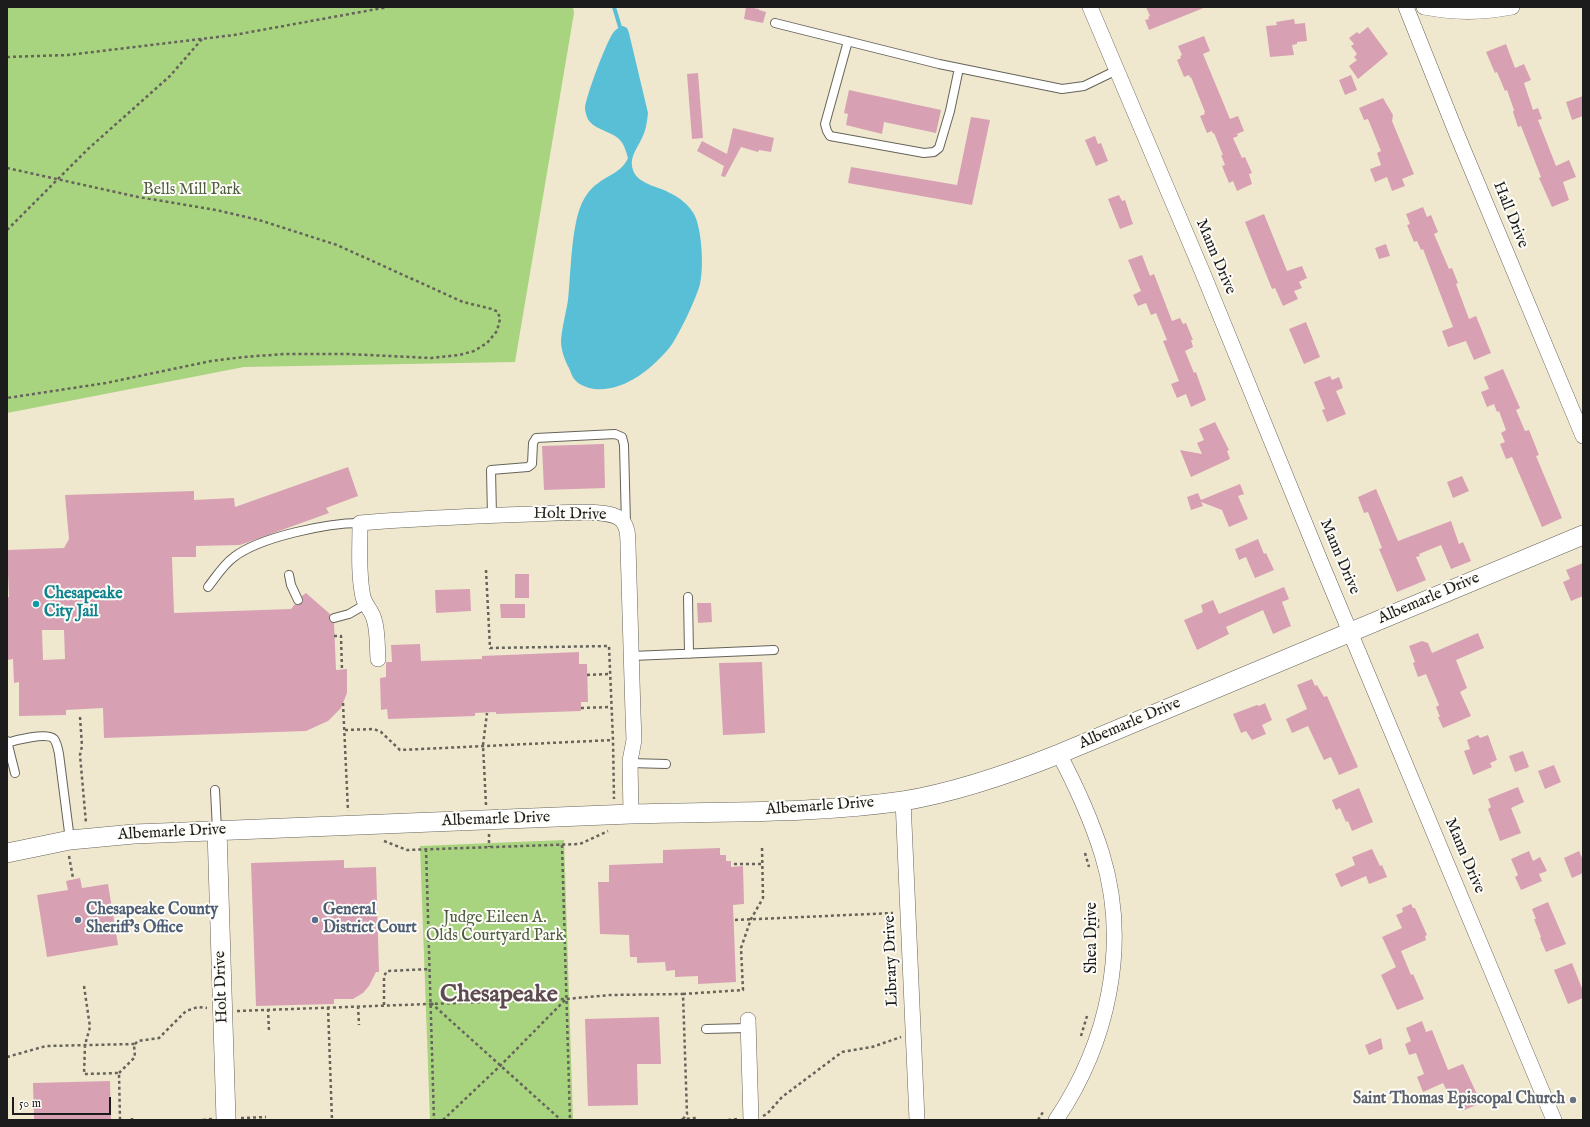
<!DOCTYPE html>
<html>
<head>
<meta charset="utf-8">
<style>
	body { margin:0 }
	#map { position:relative; width:1590px; height:1127px; overflow:hidden; background:#f0e8ce; font-family:"IM FELL English",serif }
	canvas { display:block }
	.frame { position:absolute; inset:0; border:8px solid #1c1c1c; pointer-events:none }
	.scale { position:absolute; left:12px; top:1097px; width:99px; height:18px; box-sizing:border-box; border:2px solid #1c1c1c; border-top:0; padding-left:5px; font-size:12px; line-height:14px; white-space:nowrap; color:#1c1c1c; -webkit-text-stroke:3px #fdfcf7; paint-order:stroke }
</style>
</head>
<body>
<div id="map">
<canvas width="1590" height="1127"></canvas>
<div class="frame"></div>
<div class="scale">50 m</div>
</div>
<script>
const g = document.querySelector('canvas').getContext('2d');
g.lineJoin = 'round';
function paint(path, color) {
  g.fillStyle = color;
  g.fill(path, 'evenodd');
}
function strokePath(path, color, width, dash) {
  g.strokeStyle = color;
  g.lineWidth = width;
  g.lineCap = dash ? 'butt' : 'round';
  g.setLineDash(dash || []);
  g.stroke(path);
}
function write(font, color, halo, rows, align = 'center') {
  g.font = font + ' "IM FELL English",serif';
  g.lineWidth = 4;
  g.setLineDash([]);
  g.textBaseline = 'middle';
  g.strokeStyle = halo;
  g.fillStyle = color;
  for (const [text, x, y, turn = 0] of rows) {
    g.save();
    g.translate(x, y);
    g.rotate((+turn || 0) * Math.PI / 180);
    g.textAlign = isNaN(turn) ? turn : align;
    if (halo) g.strokeText(text, 0, 0);
    g.fillText(text, 0, 0);
    g.restore();
  }
}
paint(new Path2D(`
	M7,7H573L574,13L515,362L244,367L7,413Z
	M564,840L573,1120H430L420,846Z`), '#a8d37f');
paint(new Path2D(`
	M623,26L627,28L629,33L648,113C647,122 646,130 642,138C637,149 629,157 633,170C637,184 660,187 670,193C679,197 689,205 694,214C702,229 704,267 700,284C697,297 678,337 670,347C652,369 624,392 594,389C588,388 579,385 575,380C572,377 571,372 569,368C565,361 561,350 561,341C562,327 566,313 568,300C571,273 571,221 584,199C587,194 592,187 597,184C608,175 622,172 628,158C626,151 624,144 619,139C611,131 591,129 587,117C586,114 585,111 585,108C586,96 606,43 613,33C615,30 619,27 623,26Z`), '#58bfd6');
strokePath(new Path2D(`
	M614,7L620,27`), '#58bfd6', 4);
paint(new Path2D(`
	M746,7L759,9V10L766,12L763,23L744,19Z
	M1146,7H1206L1149,30L1145,20L1149,19L1148,17L1150,16Z
	M1294,19L1295,24L1305,23L1307,41L1297,42V44L1292,45L1294,55L1270,57L1266,26L1277,25L1276,22Z
	M1368,27L1388,54L1358,79L1349,66L1357,60L1354,57L1357,54L1351,46L1354,44L1349,38L1357,32L1359,34Z
	M1204,36L1210,51L1203,54L1220,95L1230,119L1238,116L1244,131L1237,134L1238,136L1233,138L1242,158L1245,157L1252,173L1249,174L1252,184L1237,191L1233,181L1229,183L1222,166L1225,165L1221,155H1223L1214,133L1213,134L1212,131L1207,133L1200,116L1205,114L1204,112H1205L1191,77L1190,78L1189,75L1184,77L1177,60L1181,58L1180,56L1182,55L1178,46Z
	M1506,44L1515,68L1524,64L1531,80L1524,83L1533,110L1538,108L1542,119L1538,120L1556,166L1569,160L1576,177L1563,182L1569,200L1552,207L1539,178L1541,177L1521,126L1518,127L1513,112L1514,110L1507,90L1505,91L1497,72L1495,73L1486,52Z
	M698,73L703,138L692,139L687,74Z
	M1351,75L1357,90L1345,95L1339,80Z
	M849,90L941,110L936,133L884,122L882,134L846,125L848,114L844,113Z
	M1583,96V116L1572,120L1566,102Z
	M1383,98L1393,115L1392,121L1414,174L1402,179L1405,186L1392,191L1387,177L1375,182L1370,169L1381,165L1377,153L1381,151L1368,119L1364,120L1359,108Z
	M971,117L990,120L972,205L848,183L851,167L957,185Z
	M733,128L774,138L771,152L759,150L758,152L741,147L725,177L721,176L724,166L697,151L702,141L727,154Z
	M1095,136L1098,144L1101,143L1108,161L1096,166L1085,140Z
	M1119,195L1122,201L1125,200L1133,224L1120,229L1108,199Z
	M1423,207L1427,217L1431,215L1438,232L1434,234L1449,269L1452,268L1458,283L1456,284L1469,319L1476,316L1491,353L1474,360L1466,341L1448,347L1442,331L1453,327L1423,249L1421,250L1417,241L1414,242L1407,225L1410,224L1406,214Z
	M1264,214L1287,271L1302,266L1307,278L1299,282L1302,288L1294,291L1298,299L1283,306L1275,288L1272,289L1245,222Z
	M1386,244L1390,256L1379,259L1375,248Z
	M1142,255L1150,276L1154,274L1172,321L1180,318L1183,324L1186,323L1193,340H1191L1193,347L1185,351L1194,373L1196,372L1206,400L1191,407L1186,394L1177,398L1171,384L1179,381L1163,341L1167,340L1156,313L1151,315L1146,303L1138,306L1133,295L1141,291L1128,260Z
	M1306,322L1320,357L1304,364L1289,329Z
	M1503,369L1520,408L1516,410L1525,431L1529,430L1539,455L1536,456L1562,518L1542,527L1512,457L1506,459L1500,444L1505,442L1501,433L1506,430L1499,411L1497,412L1494,404L1487,407L1481,392L1489,389L1484,377Z
	M1330,376L1332,380L1339,377L1343,388L1336,391L1346,414L1327,422L1322,410L1325,409L1314,382Z
	M1215,422L1229,450L1227,451L1230,459L1191,477L1180,450L1202,454L1197,443L1204,440L1199,429Z
	M604,444L605,488L544,490L542,446Z
	M348,467L358,496L326,508L329,513L240,545L196,546V557H172L174,613L291,609L295,604L298,605L302,603L303,600L302,596L306,593L330,614L329,620L334,623L336,670L347,669V693L341,708L328,721L306,731L104,738L103,708L66,710V715L19,716V682L14,683L13,659L7,660V597H9L7,550L64,548L69,539L65,495L194,491V500L234,498L235,507ZM42,630H64L65,659L43,660Z
	M1462,476L1469,491L1453,498L1447,482Z
	M1240,484L1244,494L1238,496L1248,519L1229,527L1222,510L1201,502L1203,506L1191,510L1187,497L1198,493L1201,500Z
	M1376,489L1398,541L1451,521L1459,544L1463,542L1471,561L1451,569L1441,545L1419,554L1420,556L1416,557L1426,580L1397,592L1379,549L1382,548L1368,512L1364,513L1358,497Z
	M1258,539L1264,554L1266,553L1274,570L1255,578L1246,557L1239,560L1235,549Z
	M1583,563V596L1571,601L1563,582L1570,579L1566,570Z
	M515,574H529V598H515Z
	M1284,587L1289,599L1282,602L1291,626L1273,634L1263,610L1226,627L1229,634L1197,650L1184,620L1203,612L1201,605L1213,600L1219,614Z
	M470,589L471,611L436,613L435,590Z
	M697,603H711L712,622L698,623Z
	M500,604H525V618H501Z
	M1478,633L1484,648L1456,660L1467,688L1460,692L1471,716L1443,728L1438,717H1440L1436,707L1439,705L1426,674L1418,677L1414,666L1413,663L1415,662L1409,646L1422,641L1428,643L1432,653Z
	M420,644L421,661L482,659V656L579,652V664H587L588,702H581V711L496,714V712L475,713V716L388,719L387,709L381,710L380,678L386,677V662H392L391,645Z
	M762,662L765,733L723,735L719,663Z
	M1312,679L1315,686L1317,685L1324,697L1327,696L1358,767L1339,775L1331,757L1324,760L1308,726L1292,733L1286,719L1307,709L1297,685Z
	M1265,703L1272,720L1262,725L1266,734L1252,740L1246,731L1241,733L1233,714L1257,705L1259,706Z
	M1478,735L1480,738L1488,735L1497,760L1490,763L1492,767L1473,775L1464,751L1470,749L1467,740Z
	M1523,751L1529,767L1515,772L1509,756Z
	M1554,765L1561,782L1545,789L1538,771Z
	M1518,787L1524,802L1511,808L1521,833L1500,841L1488,809L1491,807L1488,799Z
	M1359,788L1373,822L1352,831L1348,821L1346,822L1340,808L1336,810L1332,800Z
	M720,848V855H726V861H731V867L743,866L744,904L733,905L736,982L698,984V976L675,977V970L666,971L665,962L637,963V957H630L629,935L600,934L598,882H609V865L663,863V850Z
	M1372,849L1380,866L1382,865L1387,877L1369,884L1366,876L1341,887L1335,874L1355,865L1352,857Z
	M1529,851L1533,861L1540,857L1547,871L1539,874L1542,881L1521,890L1515,877L1518,875L1511,859Z
	M1579,851L1583,860V873L1572,878L1564,858Z
	M344,860V868L376,867L379,972H376L369,986L363,993L353,999H334V1004L256,1006L251,863Z
	M80,878L82,888L108,884L118,945L47,957L37,895L68,890L66,881Z
	M1548,902L1566,944L1546,952L1540,938L1541,937L1534,919H1536L1532,909Z
	M1411,904L1413,908H1415L1427,935L1425,936L1426,940L1401,951L1411,975L1413,974L1424,999L1397,1010L1381,975L1396,967L1382,937L1402,928L1396,915L1403,912L1402,908Z
	M1572,963L1583,991V998L1568,1004L1554,970Z
	M659,1017L661,1064H637L638,1105L588,1106L585,1019Z
	M1422,1021L1426,1032L1432,1030L1448,1070L1463,1064L1481,1103L1462,1111L1456,1097L1451,1099L1443,1083L1423,1092L1417,1077L1424,1074L1416,1053L1409,1055L1405,1044L1411,1041L1406,1028Z
	M1381,1038L1383,1049L1369,1055L1365,1045Z
	M110,1081L111,1120H34L33,1083Z`), '#d7a1b3');
const service = new Path2D(`
	M775,23L939,64L1062,89L1084,86L1117,70
	M848,41L825,124L827,131L830,136L924,153L934,152L939,148L950,111L959,68
	M492,516L491,470L528,467L532,464L533,443L536,438L615,434L622,437L624,445L626,524
	M289,575L291,585L298,600
	M208,587C216,577 223,565 234,557C260,537 327,523 360,523
	M688,597L689,654
	M334,618L349,614L366,604
	M632,656L774,650
	M7,741L15,773
	M7,743C16,740 47,732 54,739C57,743 58,749 59,754L70,840
	M630,763L666,764
	M215,790L217,830
	M706,1029L748,1028`);
const minor = new Path2D(`
	M1090,7L1202,271L1322,565L1554,1120
	M1406,7L1458,137L1583,436
	M1424,7C1457,13 1479,13 1512,7
	M378,659C377,646 378,631 374,619C372,611 365,605 363,597C358,573 360,547 360,523C417,518 474,516 531,514C551,514 604,508 619,518C628,524 628,536 628,546L633,714L634,740L630,761L631,814
	M903,800L917,1120
	M748,1020L751,1120
	M1056,1120C1108,1043 1130,945 1102,854C1091,819 1076,786 1059,754`);
const tertiary = new Path2D(`
	M217,830L226,1120
	M7,853L70,840L134,834C300,828 466,820 631,814C722,811 813,814 903,801C957,792 1009,774 1059,754L1583,535`);
strokePath(service, '#66635a', 10);
strokePath(minor, '#66635a', 16);
strokePath(tertiary, '#66635a', 20);
strokePath(new Path2D(`
	M7,57L68,55L234,35L388,7
	M7,168L138,197L216,210L259,220L337,245L463,302L492,309L498,312L500,319L497,331L487,343L474,351L459,355L431,358L347,354H284L244,357L211,361L106,383L7,398
	M7,230L88,149L170,76L202,39
	M486,570L490,648L609,646L613,740L614,799
	M334,636H341L342,670
	M587,675L610,674
	M343,703L348,811
	M581,708L611,707
	M80,717L82,746L80,755L86,823
	M345,730L374,729L381,732L400,750L613,740
	M486,805L483,745L487,713
	M489,834V847
	M384,841L407,850L580,844L608,831
	M562,845L570,1120
	M426,849L434,1120
	M1085,853L1089,867
	M69,856L73,878
	M734,864H762
	M1098,919V930
	M735,920L893,913
	M84,986L90,1027L85,1045L84,1074L119,1073L120,1120
	M683,994L743,990L741,948L751,919L763,898L762,847
	M431,1003L561,1120
	M384,1005V976L387,971L430,969
	M358,1006L359,1025
	M328,1007L332,1120
	M268,1009L269,1031
	M237,1011L566,999L610,995L683,994L687,1114L683,1119
	M1081,1036L1087,1016
	M7,1057L46,1046L135,1044
	M119,1073L135,1057L134,1045L138,1041L159,1038L186,1011L198,1007L207,1008
	M763,1116L767,1114L782,1097L842,1052L872,1047L901,1037
	M132,1118V1120
	M241,1118L266,1117
	M203,1120L212,1119
	M443,1120L500,1066L566,999
	M681,1120L683,1119L697,1118V1120
	M728,1120L738,1119
	M1038,1120L1043,1112`), '#66635a', 2.5, [3, 3]);
strokePath(service, '#fff', 8);
strokePath(minor, '#fff', 15);
strokePath(tertiary, '#fff', 19);
for (const [x, y, r, color] of [
	[36,604,4,"#0f9aa8"],
	[78,920,4,"#5c6f8a"],
	[315,920,4,"#5c6f8a"],
	[1573,1100,4,"#6b7280"]
]) {
  const dot = new Path2D();
  dot.arc(x, y, r, 0, 2 * Math.PI);
  g.fillStyle = color;
  g.fill(dot);
  strokePath(dot, '#fdfcf7', 1.5);
}
write('16px', '#4d5c3f', '#fdfcf7', [
	["Bells Mill Park",192,191],
	["Judge Eileen A.",495,919],
	["Olds Courtyard Park",495,937]
]);
write('16px', '#1c1c1c', '#fdfcf7', [
	["Hall Drive",1510,215,68],
	["Mann Drive",1215,257,67],
	["Holt Drive",570,515,1],
	["Mann Drive",1339,557,67],
	["Albemarle Drive",1429,599,-23],
	["Albemarle Drive",1130,724,-23],
	["Albemarle Drive",820,807,-4],
	["Albemarle Drive",496,820,-2],
	["Albemarle Drive",172,833,-3],
	["Mann Drive",1464,856,67],
	["Shea Drive",1093,938,-90],
	["Library Drive",892,961,-92],
	["Holt Drive",222,987,-92]
]);
write('bold 16px', '#0d838f', '#fdfcf7', [
	["Chesapeake",44,595],
	["City Jail",44,613]
], 'left');
write('bold 16px', '#4e5e75', '#fdfcf7', [
	["Chesapeake County",86,911],
	["Sheriff's Office",86,929],
	["General",323,911],
	["District Court",323,929]
], 'left');
write('bold 16px', '#5b616d', '#fdfcf7', [
	["Saint Thomas Episcopal Church",1565,1100]
], 'right');
write('bold 24px', '#5d4b51', '#fdfcf7', [
	["Chesapeake",499,996]
]);
</script>
</body>
</html>
